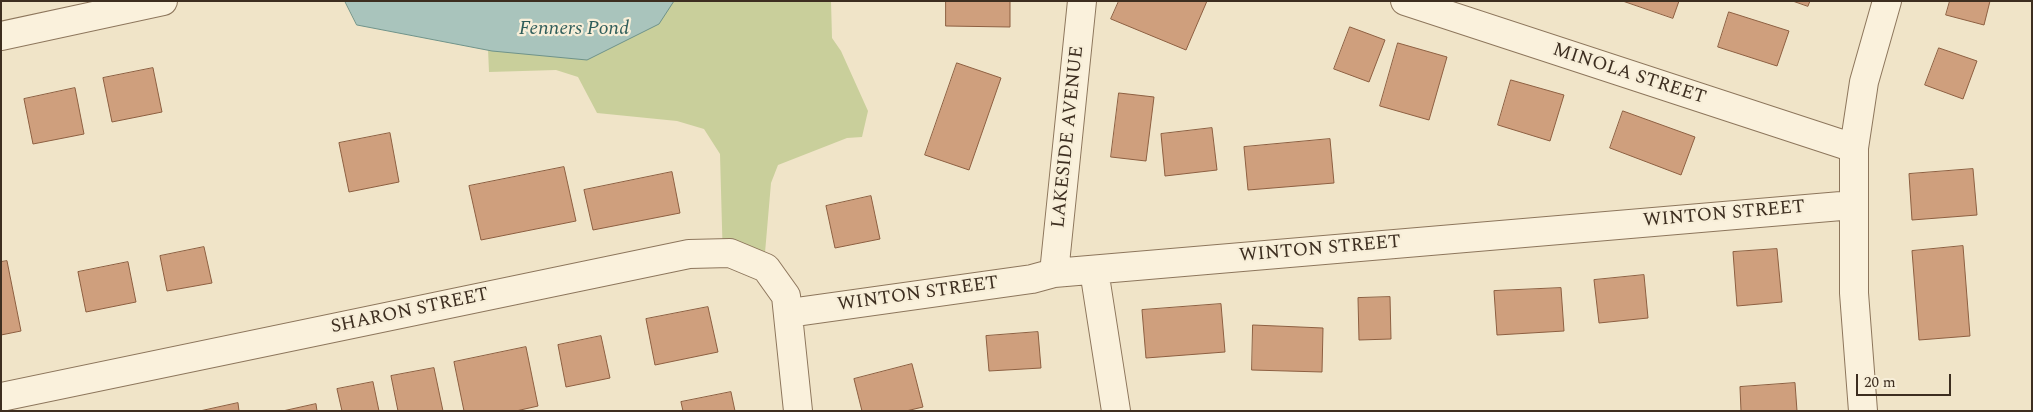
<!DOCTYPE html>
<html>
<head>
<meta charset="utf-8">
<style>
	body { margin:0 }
	#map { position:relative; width:2033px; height:412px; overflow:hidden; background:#f0e4c8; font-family:Spectral,serif }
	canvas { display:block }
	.frame { position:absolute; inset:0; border:2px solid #3d2e20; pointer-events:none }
	.scale { position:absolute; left:1856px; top:374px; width:95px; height:22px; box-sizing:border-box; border:2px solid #3d2e20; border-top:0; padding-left:6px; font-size:15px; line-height:18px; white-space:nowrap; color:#3d2e20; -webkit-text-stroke:4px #f7eed8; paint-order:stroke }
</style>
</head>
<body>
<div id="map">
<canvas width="2033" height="412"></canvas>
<div class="frame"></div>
<div class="scale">20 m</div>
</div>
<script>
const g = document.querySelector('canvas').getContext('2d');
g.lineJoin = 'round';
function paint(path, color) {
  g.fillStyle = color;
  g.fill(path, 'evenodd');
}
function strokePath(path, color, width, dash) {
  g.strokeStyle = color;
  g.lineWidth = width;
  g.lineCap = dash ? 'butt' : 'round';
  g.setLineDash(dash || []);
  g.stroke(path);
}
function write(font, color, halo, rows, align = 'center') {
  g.font = font + ' Spectral,serif';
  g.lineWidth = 4.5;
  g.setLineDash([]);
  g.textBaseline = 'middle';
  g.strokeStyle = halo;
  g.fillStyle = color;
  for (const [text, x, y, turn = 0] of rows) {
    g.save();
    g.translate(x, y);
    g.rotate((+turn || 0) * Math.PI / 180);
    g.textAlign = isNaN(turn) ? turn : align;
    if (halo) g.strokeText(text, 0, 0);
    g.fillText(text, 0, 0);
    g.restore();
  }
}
paint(new Path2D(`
	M658,1H831L832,38L841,51L868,111L862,137L847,138L778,165L771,183L763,276L723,263L720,154L704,129L677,121L597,113L578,77L556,70L489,72L488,49Z`), '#c9cf9b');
const water = new Path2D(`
	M345,1H674L659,24L587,60L492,51L357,25Z`);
paint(water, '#a9c4bc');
strokePath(water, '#6f938a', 1);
const building = new Path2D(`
	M946,1H1010V27L946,26Z
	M1119,1H1207L1186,50L1111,19Z
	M1623,1H1679L1673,18Z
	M1793,1H1810L1808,6Z
	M1950,1H1990L1984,25L1946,15Z
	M1729,12L1789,31L1777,66L1718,47Z
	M1350,27L1385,40L1369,82L1334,69Z
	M1398,43L1447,57L1429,120L1380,106Z
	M1939,48L1977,61L1963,99L1925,85Z
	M957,63L1001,78L969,170L925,155Z
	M153,68L162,112L112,122L103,78Z
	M1511,80L1564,95L1550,141L1498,125Z
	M75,88L84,134L33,144L24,99Z
	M1119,93L1154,97L1146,161L1111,157Z
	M1623,111L1695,137L1681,175L1610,148Z
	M1212,128L1217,170L1165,176L1161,134Z
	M390,133L399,182L349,192L339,143Z
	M1330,139L1334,183L1248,190L1244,147Z
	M564,167L576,221L481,240L469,186Z
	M1973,169L1977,215L1912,220L1909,174Z
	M672,172L680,213L593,230L584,190Z
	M871,196L880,239L835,248L826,206Z
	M1963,246L1970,336L1919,340L1912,251Z
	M204,247L212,283L167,291L160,256Z
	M1777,249L1782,302L1737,306L1733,252Z
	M7,261L21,331L1,335V262Z
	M128,262L136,302L86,312L78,272Z
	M1644,275L1648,318L1599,323L1594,280Z
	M1561,288L1564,331L1497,335L1494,291Z
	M1390,297L1391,339L1359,340L1358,298Z
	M1221,304L1225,352L1146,358L1142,310Z
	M708,307L718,352L655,365L646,319Z
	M1253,325L1323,328L1322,372L1252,370Z
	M1038,332L1041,368L989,371L986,336Z
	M601,336L610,378L566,387L558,345Z
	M526,347L538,406L516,411H464L454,362Z
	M912,364L923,407L906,411H862L854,379Z
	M434,368L443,411H398L391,376Z
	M373,382L379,411H342L337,389Z
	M1795,383L1797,411H1741L1740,387Z
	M731,392L735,411H683L681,402Z
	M238,403L239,411H200Z
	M316,404L317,411H283Z`);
paint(building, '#cf9f7d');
strokePath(building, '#8d5f41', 1);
const minor = new Path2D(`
	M1405,1L1854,148
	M1,36L163,1
	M1094,270L1116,411
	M1054,273L1082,1
	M789,313L1032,279L1054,273L1853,205
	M1,397L689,254L730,253L766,268L786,296L798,411
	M1863,411L1854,293V148L1864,82L1887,1`);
strokePath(minor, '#8d765c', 30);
strokePath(minor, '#faf1dc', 28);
write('19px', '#3d2e20', '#f7eed8', [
	["MINOLA STREET",1629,75,18],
	["LAKESIDE AVENUE",1069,137,-84],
	["WINTON STREET",1724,215,-5],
	["WINTON STREET",1320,250,-5],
	["WINTON STREET",918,295,-8],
	["SHARON STREET",410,312,-12]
]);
write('italic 20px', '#2f5d5a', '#f7eed8', [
	["Fenners Pond",574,30]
]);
</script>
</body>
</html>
